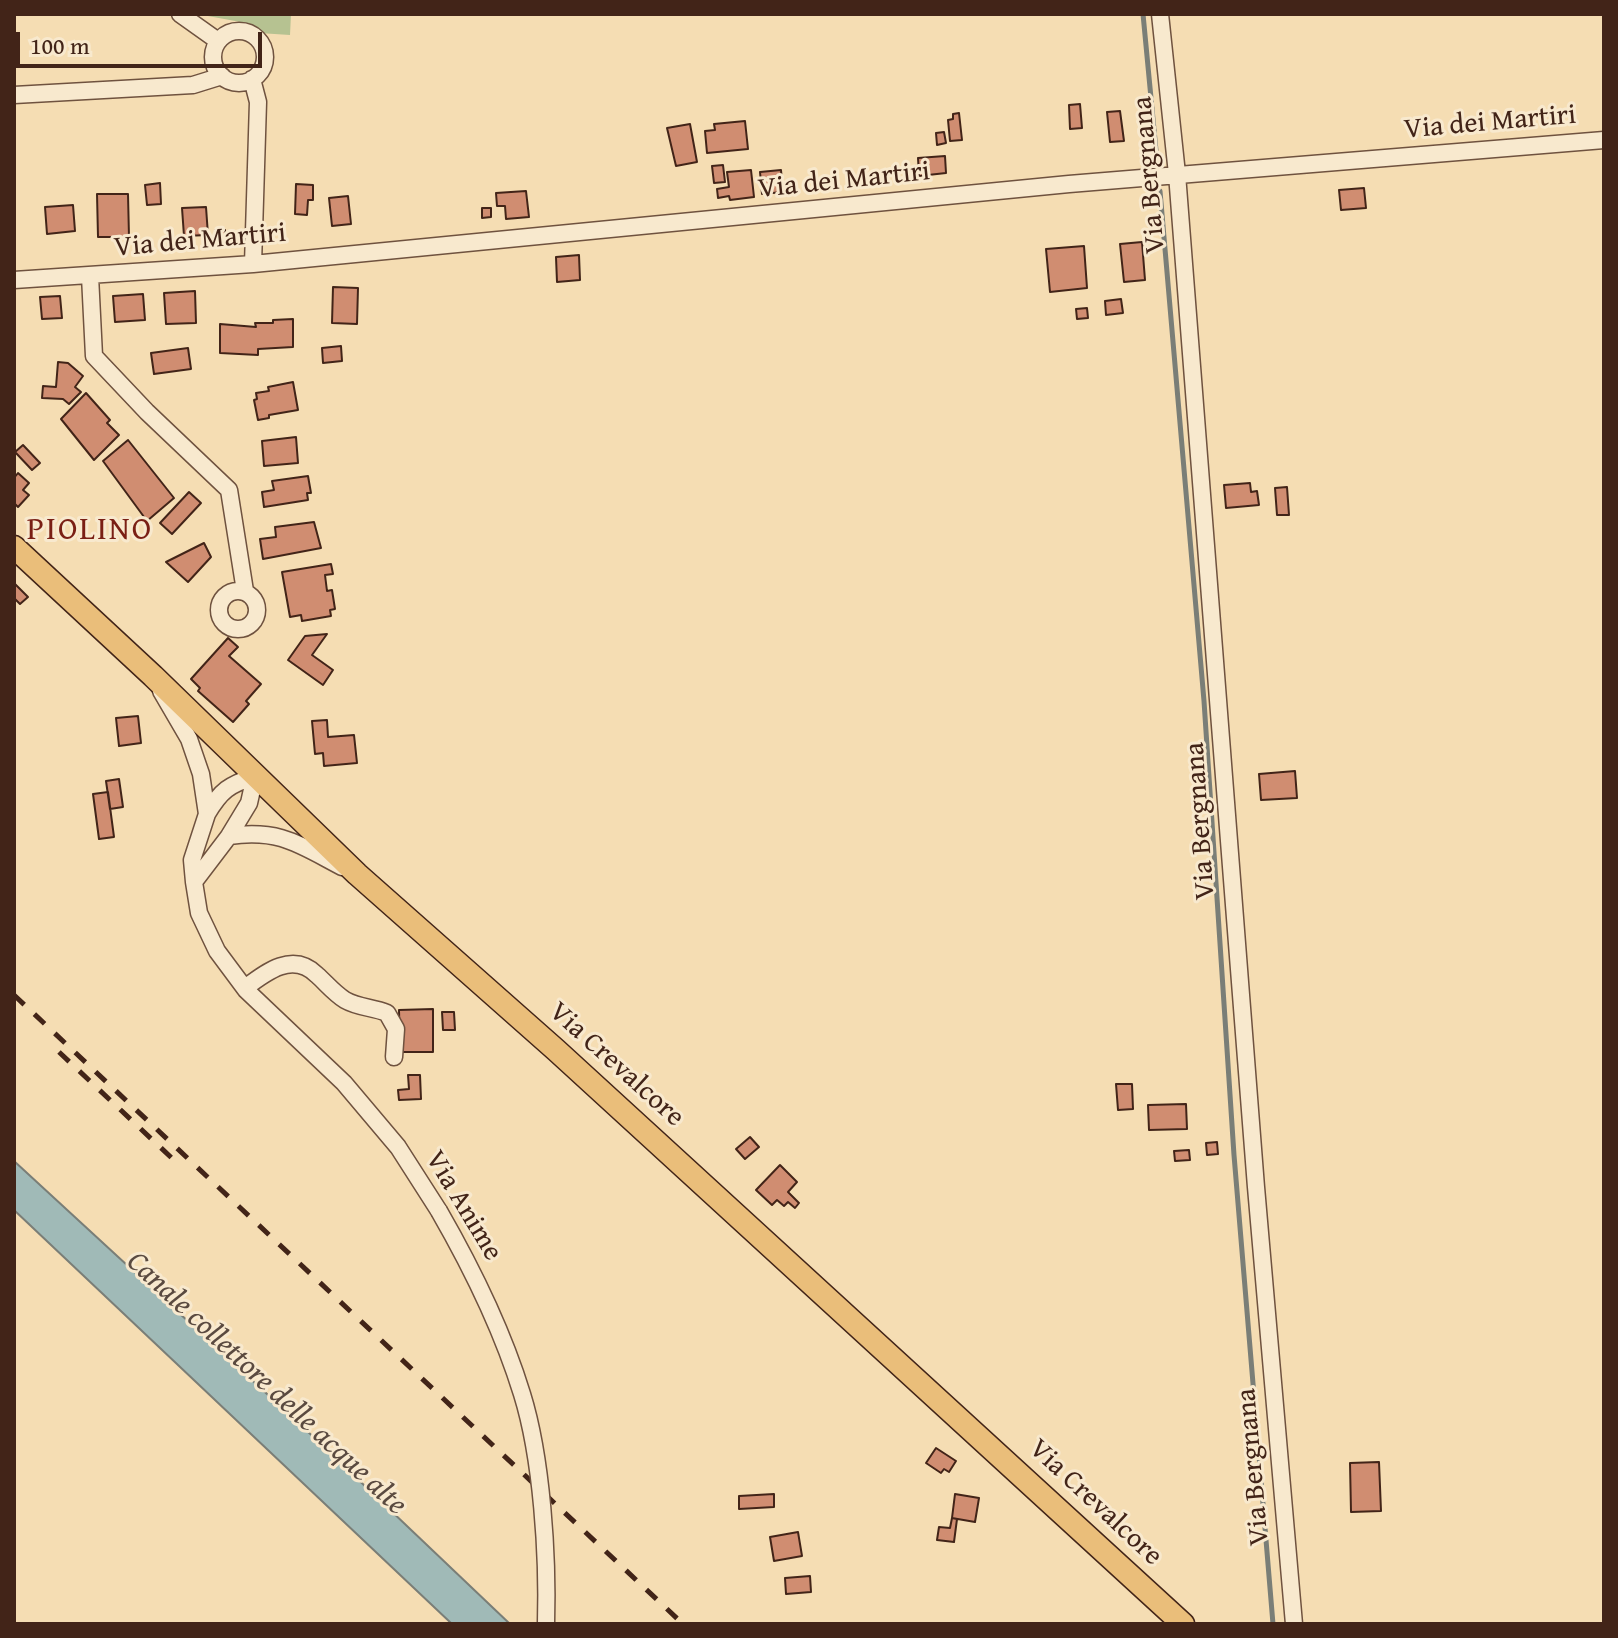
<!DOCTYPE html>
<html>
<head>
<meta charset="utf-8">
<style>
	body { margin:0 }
	#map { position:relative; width:1618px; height:1638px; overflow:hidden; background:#f5ddb3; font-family:"Gentium Book Plus",serif }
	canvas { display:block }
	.frame { position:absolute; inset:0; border:16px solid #422418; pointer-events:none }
	.scale { position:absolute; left:16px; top:32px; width:246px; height:36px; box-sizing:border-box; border:4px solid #422418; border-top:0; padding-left:10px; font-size:24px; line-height:28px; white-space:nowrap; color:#422418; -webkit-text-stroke:6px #f8e9ce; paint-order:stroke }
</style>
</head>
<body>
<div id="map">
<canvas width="1618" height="1638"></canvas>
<div class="frame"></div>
<div class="scale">100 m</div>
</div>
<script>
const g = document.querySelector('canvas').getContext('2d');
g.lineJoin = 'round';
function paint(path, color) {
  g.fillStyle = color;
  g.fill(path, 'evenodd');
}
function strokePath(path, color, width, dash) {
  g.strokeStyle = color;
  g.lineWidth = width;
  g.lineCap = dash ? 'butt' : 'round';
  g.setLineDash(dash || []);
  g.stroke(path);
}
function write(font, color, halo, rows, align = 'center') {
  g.font = font + ' "Gentium Book Plus",serif';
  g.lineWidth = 6;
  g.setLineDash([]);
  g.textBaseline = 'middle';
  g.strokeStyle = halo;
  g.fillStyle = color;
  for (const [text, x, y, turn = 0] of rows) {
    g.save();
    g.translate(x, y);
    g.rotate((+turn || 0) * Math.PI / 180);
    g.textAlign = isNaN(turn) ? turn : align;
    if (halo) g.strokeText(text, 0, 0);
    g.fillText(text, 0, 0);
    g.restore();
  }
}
paint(new Path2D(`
	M197,14H291L290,35L259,33L246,23Z`), '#b6c291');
const water = new Path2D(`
	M14,1161L305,1429L510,1624H452L14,1210Z`);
paint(water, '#a0bab7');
strokePath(water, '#7a7e77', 2);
strokePath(new Path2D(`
	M1143,14L1157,161
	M1160,191L1204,701L1234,1155L1273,1624`), '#7a7e77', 5);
const building = new Path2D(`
	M1080,104L1082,128L1070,129L1069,105Z
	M1120,111L1124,141L1110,142L1107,112Z
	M959,113L962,140L950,141L948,120L953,119V114Z
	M745,121L748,149L707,153L705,131L715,130L714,124Z
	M690,124L697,162L676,166L667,128Z
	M944,132L946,143L937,145L936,133Z
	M945,156L946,173L919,176L918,158Z
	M723,165L725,182L714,183L712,166Z
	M751,170L754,197L730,200L729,196L718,198L717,189L729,187L727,172Z
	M781,170L783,192L762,194L760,172Z
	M160,183L161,204L147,205L145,185Z
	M296,184L313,185V200H308L307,215L295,214Z
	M1364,188L1366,208L1341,210L1339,190Z
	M526,191L529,217L506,219L505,206H497L496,193Z
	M97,194H128L129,237H98Z
	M348,196L351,224L332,226L329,198Z
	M73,205L75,231L47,234L45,207Z
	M206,207L208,235L184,236L182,208Z
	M482,208H491V217L482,218Z
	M215,230H225V241H216Z
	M1142,242L1145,280L1124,282L1120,244Z
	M1084,246L1087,288L1050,292L1046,249Z
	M579,255L580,280L557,282L556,257Z
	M333,287L358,288L357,324L332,323Z
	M195,291L196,323L166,324L164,293Z
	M143,294L145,320L115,322L113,296Z
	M60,296L62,318L42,319L40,297Z
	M1121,299L1123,313L1106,315L1105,301Z
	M1087,308L1088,318L1077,319L1076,309Z
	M293,319V347L258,349V355L220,353V324L256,327L255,323H273V320Z
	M341,346L342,361L323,363L322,348Z
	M188,348L191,369L154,374L151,353Z
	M58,362L68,363L83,376L75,387L81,392L69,404L63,399L42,398L43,386L56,387Z
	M293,382L298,410L269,415V418L258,420L254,400L257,399L256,393L269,391L268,387Z
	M86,393L110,420L107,423L119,435L94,460L61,419Z
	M296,437L298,463L264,466L262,441Z
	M128,440L174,498L147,521L103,461Z
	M23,445L40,463L32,470L15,452Z
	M18,473L29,483L23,490L29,495L18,507L14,503V478Z
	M308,476L311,493H307L308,500L264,507L262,492L274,490L272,481Z
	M1250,483L1251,492L1257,491L1259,505L1226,508L1224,485Z
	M1287,487L1289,515H1277L1275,488Z
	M189,492L201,503L172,534L160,523Z
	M314,522L321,548L263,559L260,539L276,537L275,527Z
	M204,543L211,557L188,582L166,562Z
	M331,564L333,574L325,575L327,591L332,590L335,609L330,610L331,616L302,621L301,615L290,617L282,572Z
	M14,583L28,597L20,604L14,598Z
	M327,634L312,655L333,670L323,685L288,660L305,636Z
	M228,638L238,647L229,656L261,684L246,701L249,704L233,722L198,691L200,688L191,679Z
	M138,716L141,743L119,746L116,718Z
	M327,720L328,737L354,735L357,763L324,766L323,753L315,754L312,721Z
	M1295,771L1297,798L1261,800L1259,774Z
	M119,779L123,807L110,809L106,781Z
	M108,792L114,837L99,839L93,794Z
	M433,1009V1052H400L399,1010Z
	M442,1012H454L455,1030H443Z
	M408,1075H420L421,1099L399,1100L398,1090L409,1089Z
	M1116,1084H1132L1133,1109L1118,1110Z
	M1186,1104L1187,1129L1149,1130L1148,1105Z
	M750,1137L759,1147L745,1159L736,1149Z
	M1217,1142L1218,1154L1207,1155L1206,1143Z
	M1189,1150L1190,1160L1175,1161L1174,1151Z
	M780,1165L797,1182L788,1192L799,1203L795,1208L788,1202L784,1206L777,1200L772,1205L756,1190Z
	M936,1448L956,1461L949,1472L944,1469L941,1473L926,1463Z
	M1379,1462L1381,1511L1351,1512L1350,1463Z
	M774,1494V1507L739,1509V1496Z
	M955,1494L979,1498L975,1522L952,1518Z
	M952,1518L957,1519L954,1542L937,1540L939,1527L950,1528Z
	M798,1532L802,1556L774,1561L770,1537Z
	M810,1576L811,1592L786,1594L785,1578Z`);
paint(building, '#d08d71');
strokePath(building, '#422418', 2);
const minor = new Path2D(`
	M180,14L218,41
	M1160,14L1177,174L1256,1187L1294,1624
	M213 57a26 26 0 1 1 52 0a26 26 0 1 1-52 0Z
	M252,79L258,102L253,264
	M14,95L193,85L222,76
	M90,276L94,356L147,412L229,490L245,591
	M14,280L253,264L1069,184L1604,140
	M219 610a19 19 0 1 1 38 0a19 19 0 1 1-38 0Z
	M161,691L189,739L201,774L207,814L192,860L194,882L199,913L217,951L246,990L344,1083L398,1147L439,1211
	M207,814C221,790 229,785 255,776L249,803L229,836
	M194,882L229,836C280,829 298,844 342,867
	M245,988C266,972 293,951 317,975C326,983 334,993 345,1000C359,1008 373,1007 387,1013L396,1029L394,1057`);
const major = new Path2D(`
	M14,547L153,676L357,874L556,1050L1183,1624`);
strokePath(minor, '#6f523f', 19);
strokePath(major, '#422418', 25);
strokePath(minor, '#f8e9ce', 16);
strokePath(major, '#eabe7a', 22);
strokePath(new Path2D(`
	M14,995L683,1624
	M59,1052L176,1162`), '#422418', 5, [14, 14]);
const minorBridge = new Path2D(`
	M439,1211C473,1270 502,1329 522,1394C542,1458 548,1556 546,1624`);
strokePath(minorBridge, '#6f523f', 19, []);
strokePath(minorBridge, '#f8e9ce', 16);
write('28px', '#422418', '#f8e9ce', [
	["Via dei Martiri",1490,123,-5],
	["Via Bergnana",1150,175,-95],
	["Via dei Martiri",844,181,-6],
	["Via dei Martiri",200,241,-5],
	["Via Bergnana",1201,821,-94],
	["Via Crevalcore",616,1065,42],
	["Via Anime",463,1206,59],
	["Via Bergnana",1254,1467,-95],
	["Via Crevalcore",1095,1503,43]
]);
write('italic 30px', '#5a4a40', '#f8e9ce', [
	["Canale collettore delle acque alte",266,1384,43]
]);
g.letterSpacing = '2px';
write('32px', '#7a1f14', '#f8e9ce', [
	["PIOLINO",90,531]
]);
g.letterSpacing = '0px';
</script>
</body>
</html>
